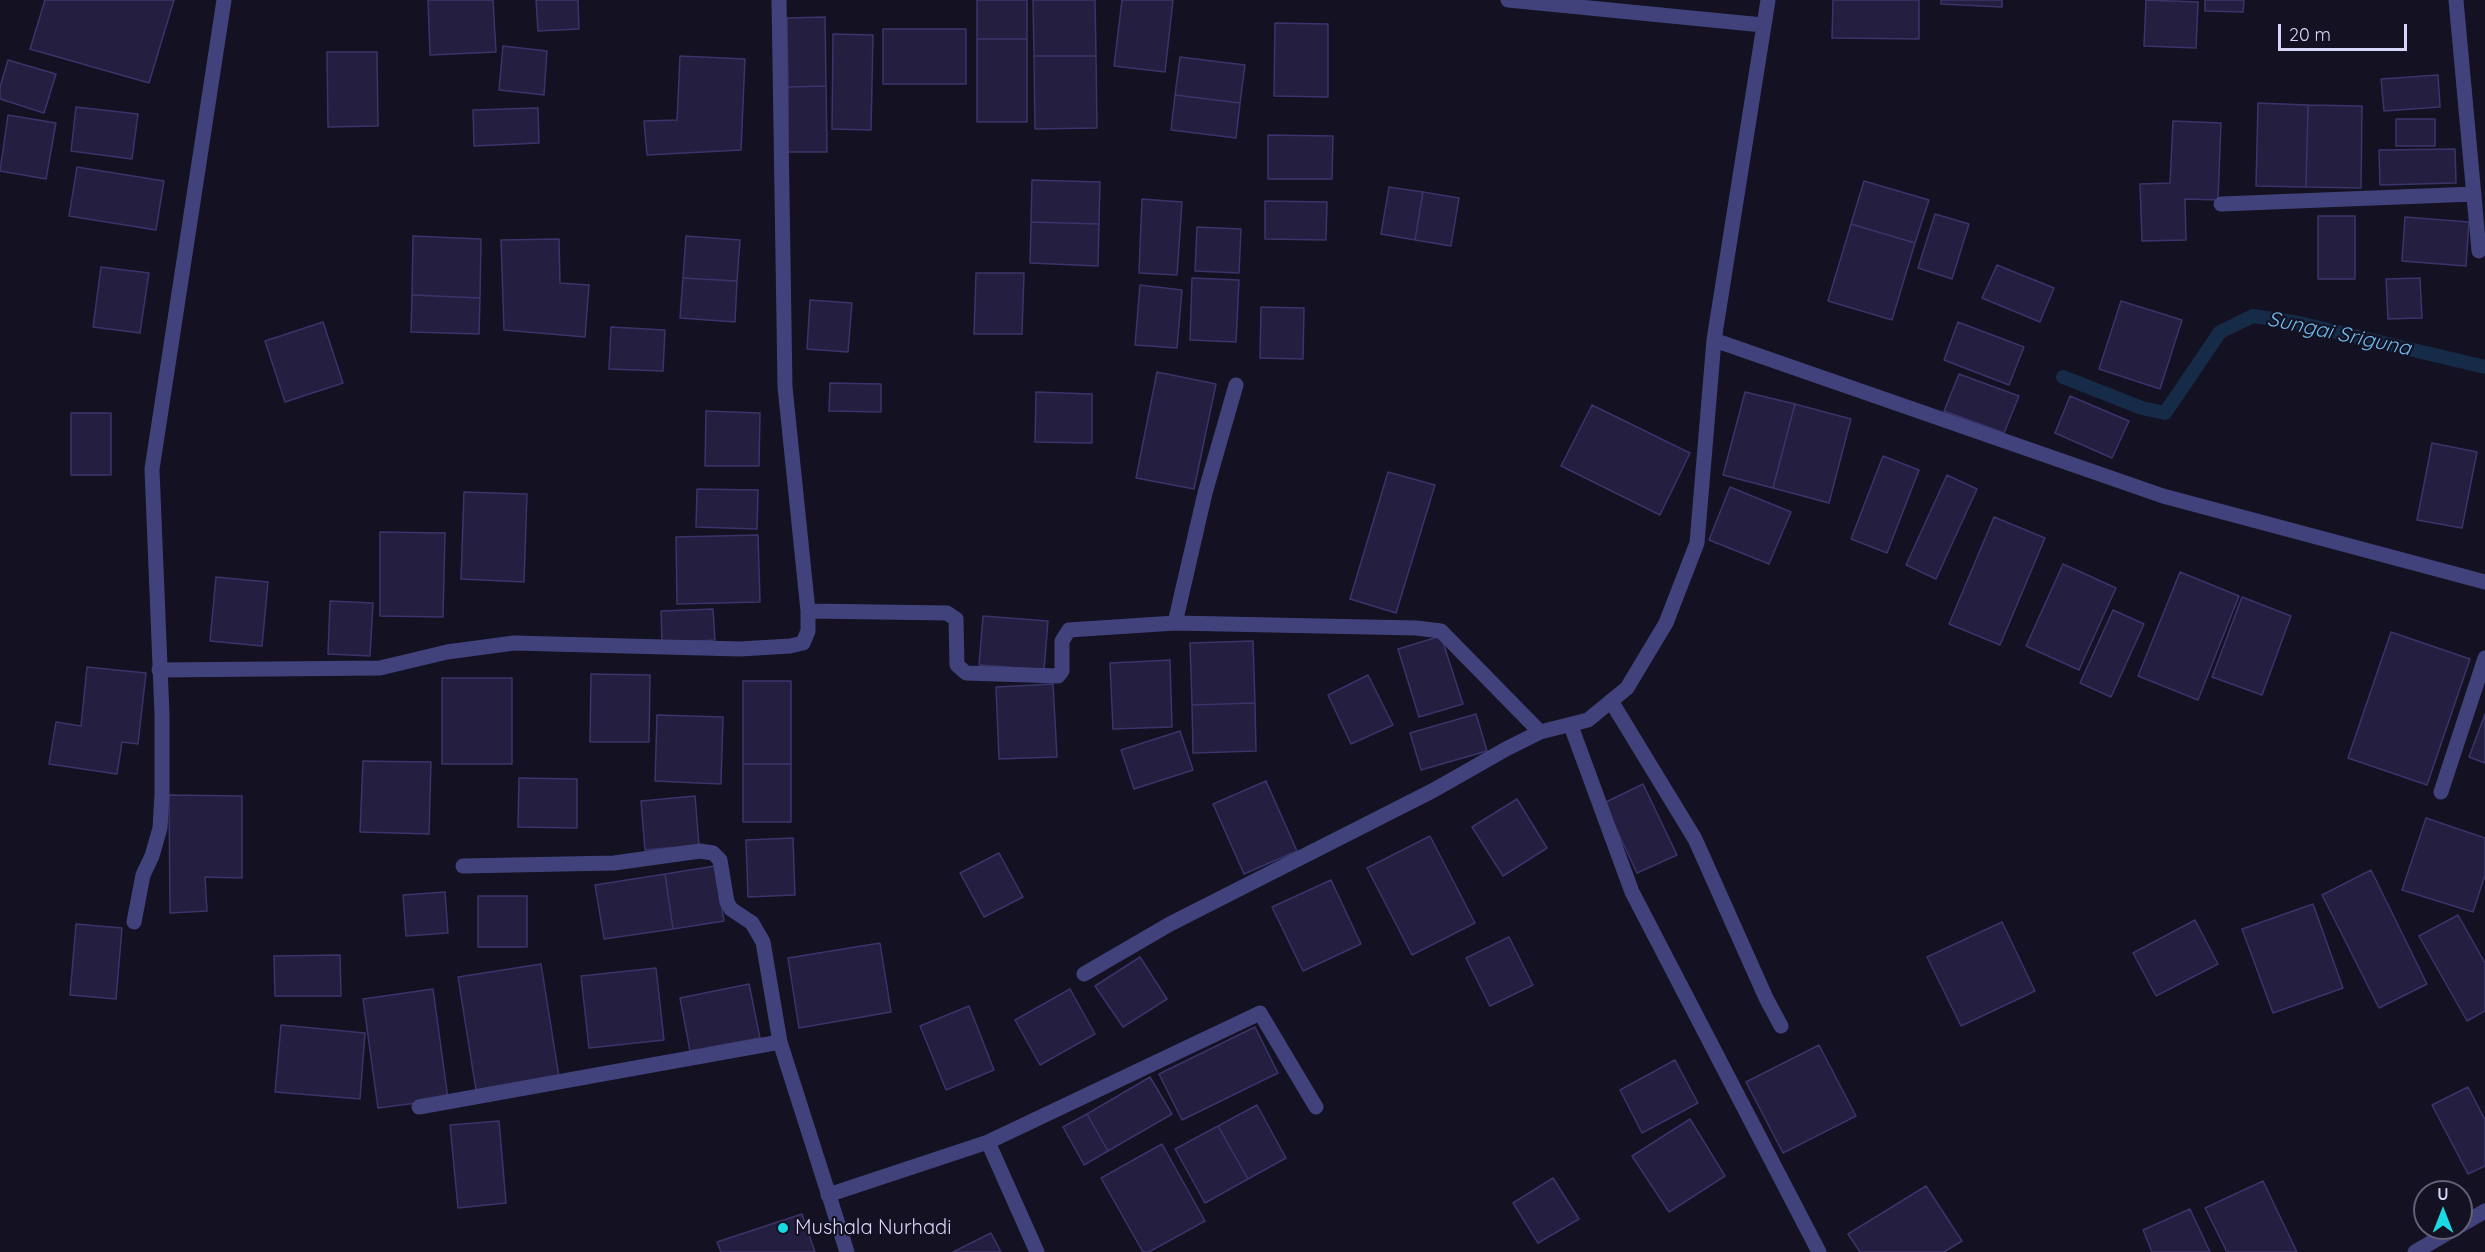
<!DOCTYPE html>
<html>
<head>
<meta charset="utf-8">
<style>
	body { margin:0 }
	#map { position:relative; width:2485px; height:1252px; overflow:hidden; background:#131122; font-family:Quicksand,sans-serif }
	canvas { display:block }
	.north { position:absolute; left:2413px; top:1180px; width:60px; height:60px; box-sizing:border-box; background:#131122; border:2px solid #626078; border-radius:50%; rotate:0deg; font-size:16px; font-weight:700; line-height:24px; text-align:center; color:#d8d6fa }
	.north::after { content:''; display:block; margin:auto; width:21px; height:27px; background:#1ad9e2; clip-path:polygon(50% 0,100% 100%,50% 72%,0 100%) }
	.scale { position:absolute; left:2278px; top:24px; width:129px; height:27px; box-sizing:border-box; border:3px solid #d8d6fa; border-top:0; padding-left:8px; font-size:18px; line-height:21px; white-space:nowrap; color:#d8d6fa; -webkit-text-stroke:4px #131122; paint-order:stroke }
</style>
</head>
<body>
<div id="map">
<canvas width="2485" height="1252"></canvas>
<div class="north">U</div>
<div class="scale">20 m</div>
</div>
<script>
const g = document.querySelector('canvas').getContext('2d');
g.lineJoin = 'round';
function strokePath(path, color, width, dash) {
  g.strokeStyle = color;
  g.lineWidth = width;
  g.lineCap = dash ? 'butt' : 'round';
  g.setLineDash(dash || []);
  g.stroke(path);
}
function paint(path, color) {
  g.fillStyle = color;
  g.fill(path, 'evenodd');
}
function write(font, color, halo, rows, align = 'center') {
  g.font = font + ' Quicksand,sans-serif';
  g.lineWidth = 4.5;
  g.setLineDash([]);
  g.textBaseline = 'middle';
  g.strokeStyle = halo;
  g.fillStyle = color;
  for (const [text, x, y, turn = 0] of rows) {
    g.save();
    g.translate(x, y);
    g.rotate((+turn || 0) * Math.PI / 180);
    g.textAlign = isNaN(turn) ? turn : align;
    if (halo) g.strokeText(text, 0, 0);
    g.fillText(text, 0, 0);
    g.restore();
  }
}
strokePath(new Path2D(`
	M2063,377L2142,408L2165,413L2220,332L2253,316L2299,323L2485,367`), '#162b47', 14);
const building = new Path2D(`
	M45,0H174L149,83L30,49Z
	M428,0H493L496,52L430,55Z
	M536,0H578L579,29L538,31Z
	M977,0H1027V39H977Z
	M1033,0H1095L1096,56H1034Z
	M1122,0H1173L1165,72L1114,66Z
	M1833,0H1919V39L1832,38Z
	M1941,0H2002V7L1941,4Z
	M2146,0L2198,2L2196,48L2144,46Z
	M2205,0H2244L2243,12L2205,11Z
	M825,17L826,86L788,87L787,18Z
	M1275,23L1328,24V97L1274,96Z
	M883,29H966V84H883Z
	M833,34L873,35L871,130L832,129Z
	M977,39H1027V122H977Z
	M503,46L547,51L544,95L499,90Z
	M327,52H377L378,126L328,127Z
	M680,56L745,59L741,150L647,155L644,121L677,120Z
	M1034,56H1096L1097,128L1035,129Z
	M1180,57L1245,65L1240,103L1175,95Z
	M8,60L56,74L44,113L0,99V87Z
	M2438,75L2440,107L2384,111L2381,79Z
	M826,86L827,152H788V87Z
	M1175,95L1240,103L1236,138L1171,130Z
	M2258,103L2308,105L2306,187L2256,186Z
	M2308,105L2362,106L2361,188L2306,187Z
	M76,107L138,114L132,159L71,151Z
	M538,108L539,143L474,146L473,110Z
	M8,115L56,123L46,179L0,171Z
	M2396,119H2435V146H2396Z
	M2173,121L2221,123L2218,200L2185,199L2186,240L2142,241L2140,184L2170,183Z
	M1268,135L1333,136L1332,179H1268Z
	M2455,149L2456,183L2380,185L2379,150Z
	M77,167L164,181L156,230L69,216Z
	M1032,180L1100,182L1099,224L1031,222Z
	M1864,181L1929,200L1915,243L1851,224Z
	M1389,187L1423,192L1415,240L1381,234Z
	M1423,192L1459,198L1451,246L1415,240Z
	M1142,199L1182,202L1177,275L1139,273Z
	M1265,201L1327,202L1326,240L1265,239Z
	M1935,214L1969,224L1952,279L1918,268Z
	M2318,216H2355V279H2318Z
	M2405,217L2469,222L2466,266L2402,261Z
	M1031,222L1099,224L1098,266L1030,263Z
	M1851,224L1915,243L1892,320L1828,301Z
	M1197,227L1241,229L1239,273L1195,271Z
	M413,236L481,239L480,298L412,295Z
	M686,236L740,240L737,281L683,278Z
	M559,239L560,283L589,285L585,337L504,330L501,240Z
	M1997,265L2054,288L2040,322L1982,298Z
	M101,267L149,273L140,333L93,327Z
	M976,273H1024L1022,334H974Z
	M683,278L737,281L735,322L680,318Z
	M1192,278L1239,280L1236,342L1190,340Z
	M2420,278L2422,318L2388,319L2386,279Z
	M1140,285L1182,290L1177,348L1135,345Z
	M412,295L480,298L479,334L411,332Z
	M810,300L852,303L848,352L807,349Z
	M2121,301L2182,320L2160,389L2099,369Z
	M1261,307L1304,308L1303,359L1260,358Z
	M323,322L343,383L285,402L265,341Z
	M1958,322L2024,347L2009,385L1944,360Z
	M611,327L665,330L663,371L609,369Z
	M1157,372L1216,384L1194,489L1136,478Z
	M1959,374L2019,396L2004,433L1944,411Z
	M830,383L881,384V412L829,411Z
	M1036,392L1092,394V443L1035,442Z
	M1745,392L1795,404L1773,488L1723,475Z
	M2070,396L2129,421L2112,458L2055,433Z
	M1795,404L1851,419L1829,503L1773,488Z
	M1592,405L1690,453L1660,515L1561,466Z
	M706,411L760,413L759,466H705Z
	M71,413H111V475H71Z
	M2432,443L2477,452L2462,528L2417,520Z
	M1883,456L1919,470L1887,553L1851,539Z
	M1388,472L1435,485L1396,613L1350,599Z
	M1947,475L1977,489L1936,579L1906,565Z
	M1730,487L1791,512L1769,564L1709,540Z
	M697,489L758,490L757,529L696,527Z
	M464,492L527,494L524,582L461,579Z
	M1994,517L2045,538L2000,645L1949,624Z
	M380,532L445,533L443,617L380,616Z
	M758,535L760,602L677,604L676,537Z
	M2063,564L2116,588L2079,670L2026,646Z
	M2180,572L2239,596L2198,700L2138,676Z
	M216,577L268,582L262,646L210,641Z
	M2242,597L2291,616L2262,695L2212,677Z
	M330,601L373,603L370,656L328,654Z
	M713,609L715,640L662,643L661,611Z
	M2113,610L2144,624L2111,697L2080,683Z
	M983,616L1048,621L1044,670L979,665Z
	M2391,632L2470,659L2427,785L2348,758Z
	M1441,636L1463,704L1419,717L1398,649Z
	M1253,641L1255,703L1192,705L1190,643Z
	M1170,660L1172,727L1113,729L1110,663Z
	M87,667L146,673L138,744L122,742L117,774L49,764L56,722L81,726Z
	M591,674L650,675L649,742H590Z
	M1368,675L1393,725L1351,744L1328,695Z
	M442,678H512V764H442Z
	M743,681H791V764H743Z
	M1053,684L1057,757L999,759L996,687Z
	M1255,703L1256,751L1193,753L1192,705Z
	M1476,714L1487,751L1421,770L1410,733Z
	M2485,714V763L2469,757Z
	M657,715L723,717L721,784L655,781Z
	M1180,731L1193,770L1134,789L1121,750Z
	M363,761L431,762L429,834L360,832Z
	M743,764H791V822H743Z
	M519,778L577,779V828L518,827Z
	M1266,781L1297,851L1244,874L1213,804Z
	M1643,784L1677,855L1637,873L1604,803Z
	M169,795L242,796V878L205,877L207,911L170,913Z
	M695,796L699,845L645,850L641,801Z
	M1517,799L1547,848L1503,876L1472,827Z
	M2426,818L2485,838V875L2473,912L2402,890Z
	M1430,836L1475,923L1412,955L1367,868Z
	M793,838L795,895L748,897L746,840Z
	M999,853L1023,897L984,917L960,873Z
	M715,866L724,921L673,929L665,874Z
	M2371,870L2427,984L2379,1008L2322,895Z
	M665,874L673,929L604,939L595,885Z
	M1331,880L1361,944L1303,971L1272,907Z
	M445,892L448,933L406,936L403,895Z
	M478,896H527V947H478Z
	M2313,904L2343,988L2273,1013L2242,929Z
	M2458,915L2485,963V1011L2467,1021L2419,936Z
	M2195,920L2218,964L2156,996L2133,953Z
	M2002,922L2035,991L1961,1026L1927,957Z
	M76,924L122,928L116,999L70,995Z
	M1509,937L1533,985L1490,1006L1466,958Z
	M880,943L891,1012L799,1028L788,958Z
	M340,955L341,996H275L274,956Z
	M1140,957L1167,999L1123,1027L1095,986Z
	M541,964L559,1077L476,1090L458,977Z
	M656,968L664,1040L589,1048L581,976Z
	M749,984L760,1038L690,1051L680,998Z
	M433,989L448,1099L378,1108L363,999Z
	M1070,989L1095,1034L1040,1065L1015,1020Z
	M969,1006L994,1070L946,1090L920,1026Z
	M281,1025L365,1033L360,1099L275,1092Z
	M1255,1027L1278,1073L1182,1120L1159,1074Z
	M1819,1045L1856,1116L1783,1153L1746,1082Z
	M1675,1060L1698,1103L1642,1133L1620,1090Z
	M1150,1077L1172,1114L1108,1151L1087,1114Z
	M2468,1087L2485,1120V1166L2468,1174L2432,1105Z
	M1257,1105L1286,1158L1248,1179L1218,1126Z
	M1087,1114L1108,1151L1084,1165L1063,1127Z
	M1690,1119L1725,1176L1669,1212L1632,1156Z
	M499,1121L506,1203L458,1208L450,1125Z
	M1218,1126L1248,1179L1205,1203L1175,1149Z
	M1162,1144L1205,1221L1149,1252H1143L1101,1178Z
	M1553,1178L1579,1219L1538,1243L1513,1203Z
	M2263,1181L2297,1252H2227L2205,1208Z
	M1926,1186L1962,1241L1944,1252H1860L1848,1234Z
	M2190,1209L2210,1252H2152L2143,1230Z
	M802,1214L815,1252H721L717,1242Z
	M991,1233L1001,1252H953Z`);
paint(building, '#241f41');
strokePath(building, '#3b346a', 1.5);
strokePath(new Path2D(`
	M1508,0L1763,25
	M2456,0L2479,251
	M2221,204L2474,194
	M1714,340L2163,496L2485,582
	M808,611L947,613L956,619L957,665L966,673L1058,676L1062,671V641L1069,630L1175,623L1416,628L1441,631L1540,732
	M1175,623L1205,493L1236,385
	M159,670L380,668L447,652L514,643L740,649L790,646L803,643L808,631V611L785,387L779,0
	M1611,701L1695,839L1766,998L1781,1026
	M1571,726L1632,892L1819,1252
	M2441,792L2485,658
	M463,866L614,863L700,851L713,853L720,860L727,902L731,909L752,923L763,942L780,1042
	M134,922L143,875L152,856L160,828L162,794V715L152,469L224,0
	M1084,974L1170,924L1434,790L1506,749L1540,732L1588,720L1627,688L1666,623L1697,543L1714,340L1768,0
	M419,1107L780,1042L847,1252
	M988,1142L1037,1252
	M828,1195L988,1142L1260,1013L1316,1107
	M2461,1225L2485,1211
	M2415,1252L2456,1228`), '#41427b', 15);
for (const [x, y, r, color] of [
	[783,1228,6,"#1ad9e2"]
]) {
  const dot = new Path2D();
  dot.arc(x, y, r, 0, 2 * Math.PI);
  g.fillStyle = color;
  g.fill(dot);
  strokePath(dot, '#131122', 2);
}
write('20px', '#d8d6fa', '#131122', [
	["Mushala Nurhadi",795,1228]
], 'left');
write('italic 21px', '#70bbee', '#131122', [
	["Sungai Sriguna",2339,334,12]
]);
</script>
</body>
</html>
